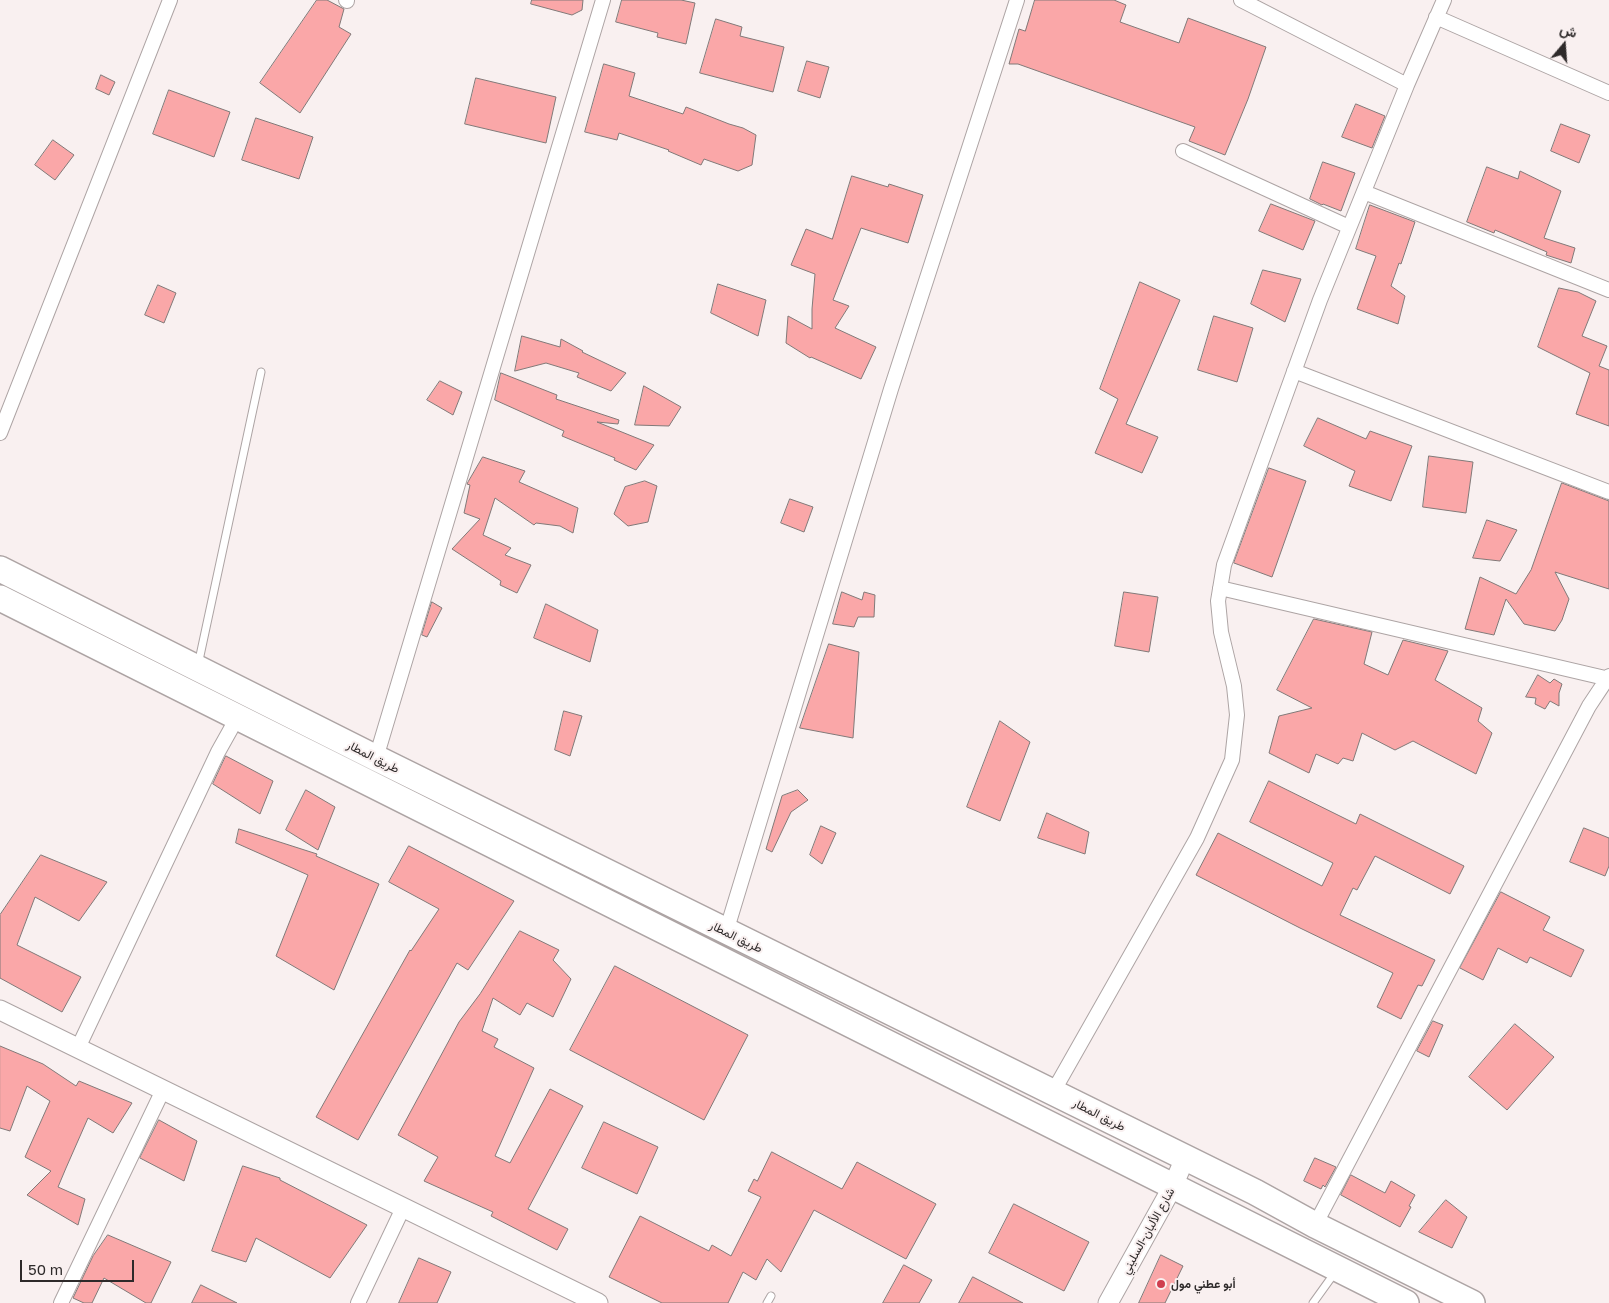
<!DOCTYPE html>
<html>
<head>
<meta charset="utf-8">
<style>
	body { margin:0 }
	#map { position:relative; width:1609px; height:1303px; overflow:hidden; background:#f9f0f0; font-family:"Golos Text",Vazirmatn,sans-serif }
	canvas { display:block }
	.north { position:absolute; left:1539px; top:20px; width:50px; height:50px; -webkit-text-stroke:4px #f9f0f0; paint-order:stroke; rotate:18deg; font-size:14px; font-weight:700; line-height:20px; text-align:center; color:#2e2a2a }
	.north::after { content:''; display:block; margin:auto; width:18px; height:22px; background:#2e2a2a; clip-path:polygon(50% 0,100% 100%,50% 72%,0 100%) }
	.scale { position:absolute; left:20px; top:1260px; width:114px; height:22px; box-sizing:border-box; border:2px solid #2e2a2a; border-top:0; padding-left:6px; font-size:15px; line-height:18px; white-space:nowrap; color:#2e2a2a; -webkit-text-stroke:4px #f9f0f0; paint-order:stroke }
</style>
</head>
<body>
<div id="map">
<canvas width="1609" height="1303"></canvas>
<div class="north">ش</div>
<div class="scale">50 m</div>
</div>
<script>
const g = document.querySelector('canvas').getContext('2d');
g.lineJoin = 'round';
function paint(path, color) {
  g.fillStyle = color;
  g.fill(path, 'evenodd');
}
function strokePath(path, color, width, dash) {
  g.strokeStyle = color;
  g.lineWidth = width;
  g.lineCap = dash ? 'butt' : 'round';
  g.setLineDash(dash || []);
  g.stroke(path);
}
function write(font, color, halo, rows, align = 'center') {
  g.font = font + ' "Golos Text",Vazirmatn,sans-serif';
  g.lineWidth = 4;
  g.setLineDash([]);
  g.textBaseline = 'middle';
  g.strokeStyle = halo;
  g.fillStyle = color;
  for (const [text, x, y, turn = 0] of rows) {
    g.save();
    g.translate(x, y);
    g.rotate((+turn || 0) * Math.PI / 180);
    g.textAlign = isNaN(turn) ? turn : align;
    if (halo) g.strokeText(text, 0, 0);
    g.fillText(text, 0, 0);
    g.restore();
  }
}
const building = new Path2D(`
	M317,0H327L344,9L339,27L351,34L300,113L260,83Z
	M532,0H583L582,10L572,15L531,4Z
	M622,0H681L695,3L686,44L657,37L658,33L616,22Z
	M1035,0H1114L1126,5L1120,22L1179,43L1188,18L1266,47L1248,99L1225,155L1189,141L1195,127L1018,64H1009L1019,29L1025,31Z
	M716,19L742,27L740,36L784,47L773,92L700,73Z
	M807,61L829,67L820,98L798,91Z
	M604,64L635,73L629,96L683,114L686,107L729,124L743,128L756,135L752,165L738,171L704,159L701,165L668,151L669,150L619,133L617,140L585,132Z
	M101,75L115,82L109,95L96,89Z
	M476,78L556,97L546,143L465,124Z
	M169,90L230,112L214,157L153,134Z
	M1356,104L1385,116L1372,148L1342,137Z
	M256,118L313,137L299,179L242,160Z
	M1561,124L1590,135L1579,163L1551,151Z
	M53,140L74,155L55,180L35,165Z
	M1323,162L1355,173L1341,211L1323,204L1322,205L1310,199Z
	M1487,167L1518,179L1520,171L1561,191L1544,238L1575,248L1571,263L1546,255L1547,252L1495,230L1494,233L1467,222Z
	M852,176L888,187L889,184L923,195L908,243L861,228L833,300L849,306L835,328L876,347L861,379L811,357L810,358L786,343L788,316L812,329V309L815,274L791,265L806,229L832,239Z
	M1271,204L1315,221L1303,250L1259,231Z
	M1370,205L1415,222L1401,264L1399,263L1391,286L1405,296L1398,324L1357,309L1376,256L1356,249Z
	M1263,270L1301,279L1285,322L1251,304Z
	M1140,282L1180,300L1126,424L1158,437L1142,473L1095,453L1118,399L1100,389Z
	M718,284L766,300L758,336L711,313Z
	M158,285L176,293L164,323L145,315Z
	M1559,288L1578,292L1596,301L1582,336L1607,346L1599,366L1609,370V426L1576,414L1590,373L1538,347Z
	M1214,316L1253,328L1237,382L1198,370Z
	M522,336L560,347L561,339L583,351L582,352L626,373L611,391L577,377L579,373L546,363L515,371Z
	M501,373L557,395L556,399L619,420L618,424L597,422L654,445L636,470L614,460L615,458L562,436L564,431L495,400Z
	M440,381L462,392L453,415L427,400Z
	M644,386L681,407L669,426L635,425Z
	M1318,418L1366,439L1370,431L1412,446L1391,501L1349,486L1355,471L1304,446Z
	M1429,456L1473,462L1466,513L1423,507Z
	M483,457L525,471L519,482L578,508L573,533L560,526L536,523L534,525L495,498L483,535L511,548L505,555L531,565L517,593L500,585L501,581L452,549L480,519L464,513L470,485L467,484L468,482Z
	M1269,468L1306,481L1272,577L1234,563Z
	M645,481L657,486L648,522L628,526L614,514L625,487Z
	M1562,483L1609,501V589L1555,572L1569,599L1562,620L1555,631L1524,624L1506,599L1494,635L1465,629L1480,577L1516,594L1531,570Z
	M790,499L813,507L804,532L781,523Z
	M1487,520L1517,530L1500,561L1473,558Z
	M842,592L862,600L864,592L875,595L874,617H858L854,627L833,624Z
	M1124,592L1158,597L1149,652L1115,646Z
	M432,602L442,608L427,637L422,635Z
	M546,604L598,630L590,662L534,638Z
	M1314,619L1372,632L1364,664L1388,675L1403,640L1448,651L1435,680L1482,708L1478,721L1492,733L1476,774L1413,741L1395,750L1362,733L1353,761L1343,758L1338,764L1316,754L1309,773L1269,753L1279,716L1312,708L1277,690Z
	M829,644L859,652L853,738L800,728Z
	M1538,675L1550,683L1554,679L1562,684L1559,693V706L1550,701L1545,709L1535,704L1536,698L1526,697Z
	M564,711L582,716L570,756L555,750Z
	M1000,721L1030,742L1000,821L967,807Z
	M226,756L273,781L260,814L213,784Z
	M1269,781L1356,824L1360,814L1464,866L1450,894L1375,856L1357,890L1353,888L1340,915L1435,960L1422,986L1418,985L1401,1019L1377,1007L1393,973L1300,928L1196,875L1218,833L1322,886L1333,863L1250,822Z
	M306,790L335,807L318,850L286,830Z
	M798,790L808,800L791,812L772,852L766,849L782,796Z
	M1047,813L1089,832L1085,854L1038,838Z
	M821,826L836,833L822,864L810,855Z
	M1584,828L1609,838V866L1605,876L1570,862Z
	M239,829L317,854L316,856L379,884L334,990L276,956L308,875L236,843Z
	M409,846L514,901L468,970L457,963L358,1140L316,1117L410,950L411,951L439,909L389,882Z
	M41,855L107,882L79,921L35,897L17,945L81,977L62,1012L0,978V915Z
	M1501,892L1550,917L1543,930L1584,950L1571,977L1530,957L1527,963L1498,948L1483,980L1460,968Z
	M520,931L559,950L553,960L571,979L553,1017L527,1003L520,1015L493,998L482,1031L498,1039L494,1047L534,1068L495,1156L510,1163L550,1089L583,1106L528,1209L568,1229L557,1250L491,1216L493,1212L424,1181L438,1157L398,1135L459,1022L480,994Z
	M615,966L748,1035L704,1120L570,1050Z
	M1433,1021L1443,1025L1429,1057L1417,1051Z
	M1515,1024L1554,1057L1507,1110L1469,1077Z
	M0,1046L43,1064L76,1086L79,1081L132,1103L113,1133L88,1118L66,1168L58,1187L85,1199L78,1225L27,1195L51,1171L25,1157L50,1101L27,1086L10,1131L0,1128Z
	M159,1120L197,1141L184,1181L140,1158Z
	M604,1122L658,1147L637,1194L582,1168Z
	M772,1152L842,1189L857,1162L936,1204L906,1259L814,1210L781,1272L767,1259L756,1280L743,1272L728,1303H662L609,1277L640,1216L709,1251L712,1245L731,1256L761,1197L748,1191L754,1179L757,1181Z
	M1315,1158L1336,1167L1325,1187L1323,1185L1321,1189L1304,1181Z
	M243,1166L280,1178V1180L367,1225L330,1278L256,1238L246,1262L212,1251Z
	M1351,1175L1385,1193L1391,1181L1415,1195L1409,1206L1411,1207L1400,1227L1341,1195Z
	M1446,1200L1467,1217L1452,1248L1419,1232Z
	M1014,1204L1089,1242L1064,1291L989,1253Z
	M108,1235L171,1262L151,1303H146L104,1278L92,1303H84L73,1298L93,1256Z
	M1161,1255L1183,1266L1165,1303H1139Z
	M419,1258L451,1272L437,1303H399Z
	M904,1265L932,1280L919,1303H883Z
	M973,1277L1023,1303H959Z
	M201,1285L237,1303H192Z`);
paint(building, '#faa7a8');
strokePath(building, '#817978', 1);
const lane = new Path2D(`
	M198,665L261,372
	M767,1303L771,1296
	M1313,1303L1336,1271`);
const street = new Path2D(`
	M346,0L347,1
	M1241,0L1407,85
	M1436,17L1609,93
	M1183,151L1349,227
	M1364,192L1609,290
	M1294,371L1609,492
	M0,433L170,0
	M1220,588L1609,679
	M376,758L603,0
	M726,932L891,389L1017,0
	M78,1048L218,752L237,718
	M1053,1092L1197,838L1232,760L1237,715L1234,686L1221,632L1218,601L1224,565L1320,300L1407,85L1444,0
	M1315,1225L1589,706L1609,676
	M61,1303L163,1090
	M358,1303L403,1208`);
const secondary = new Path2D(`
	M0,1010L598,1303
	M1108,1303L1173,1186L1185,1158`);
const highway = new Path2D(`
	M0,569L376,758L1255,1192L1315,1225L1472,1303
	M0,598L1406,1303`);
strokePath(lane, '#ada4a4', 9);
strokePath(street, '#ada4a4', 16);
strokePath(secondary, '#ada4a4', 21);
strokePath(highway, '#ada4a4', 28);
strokePath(lane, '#fff', 7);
strokePath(street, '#fff', 14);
strokePath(secondary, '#fff', 19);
strokePath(highway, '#fff', 25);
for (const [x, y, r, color] of [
	[1161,1284,5,"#cf3e4f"]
]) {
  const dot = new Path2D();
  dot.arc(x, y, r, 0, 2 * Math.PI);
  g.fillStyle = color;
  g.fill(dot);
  strokePath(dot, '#f9f0f0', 2);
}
write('12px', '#2e2a2a', '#f9f0f0', [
	["طريق المطار",373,757,27],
	["طريق المطار",736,937,26],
	["طريق المطار",1099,1115,27],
	["شارع الألبان-السليني",1148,1231,-61]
]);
write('bold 12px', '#2e2a2a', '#f9f0f0', [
	["أبو عطني مول",1171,1284]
], 'left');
</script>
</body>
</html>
